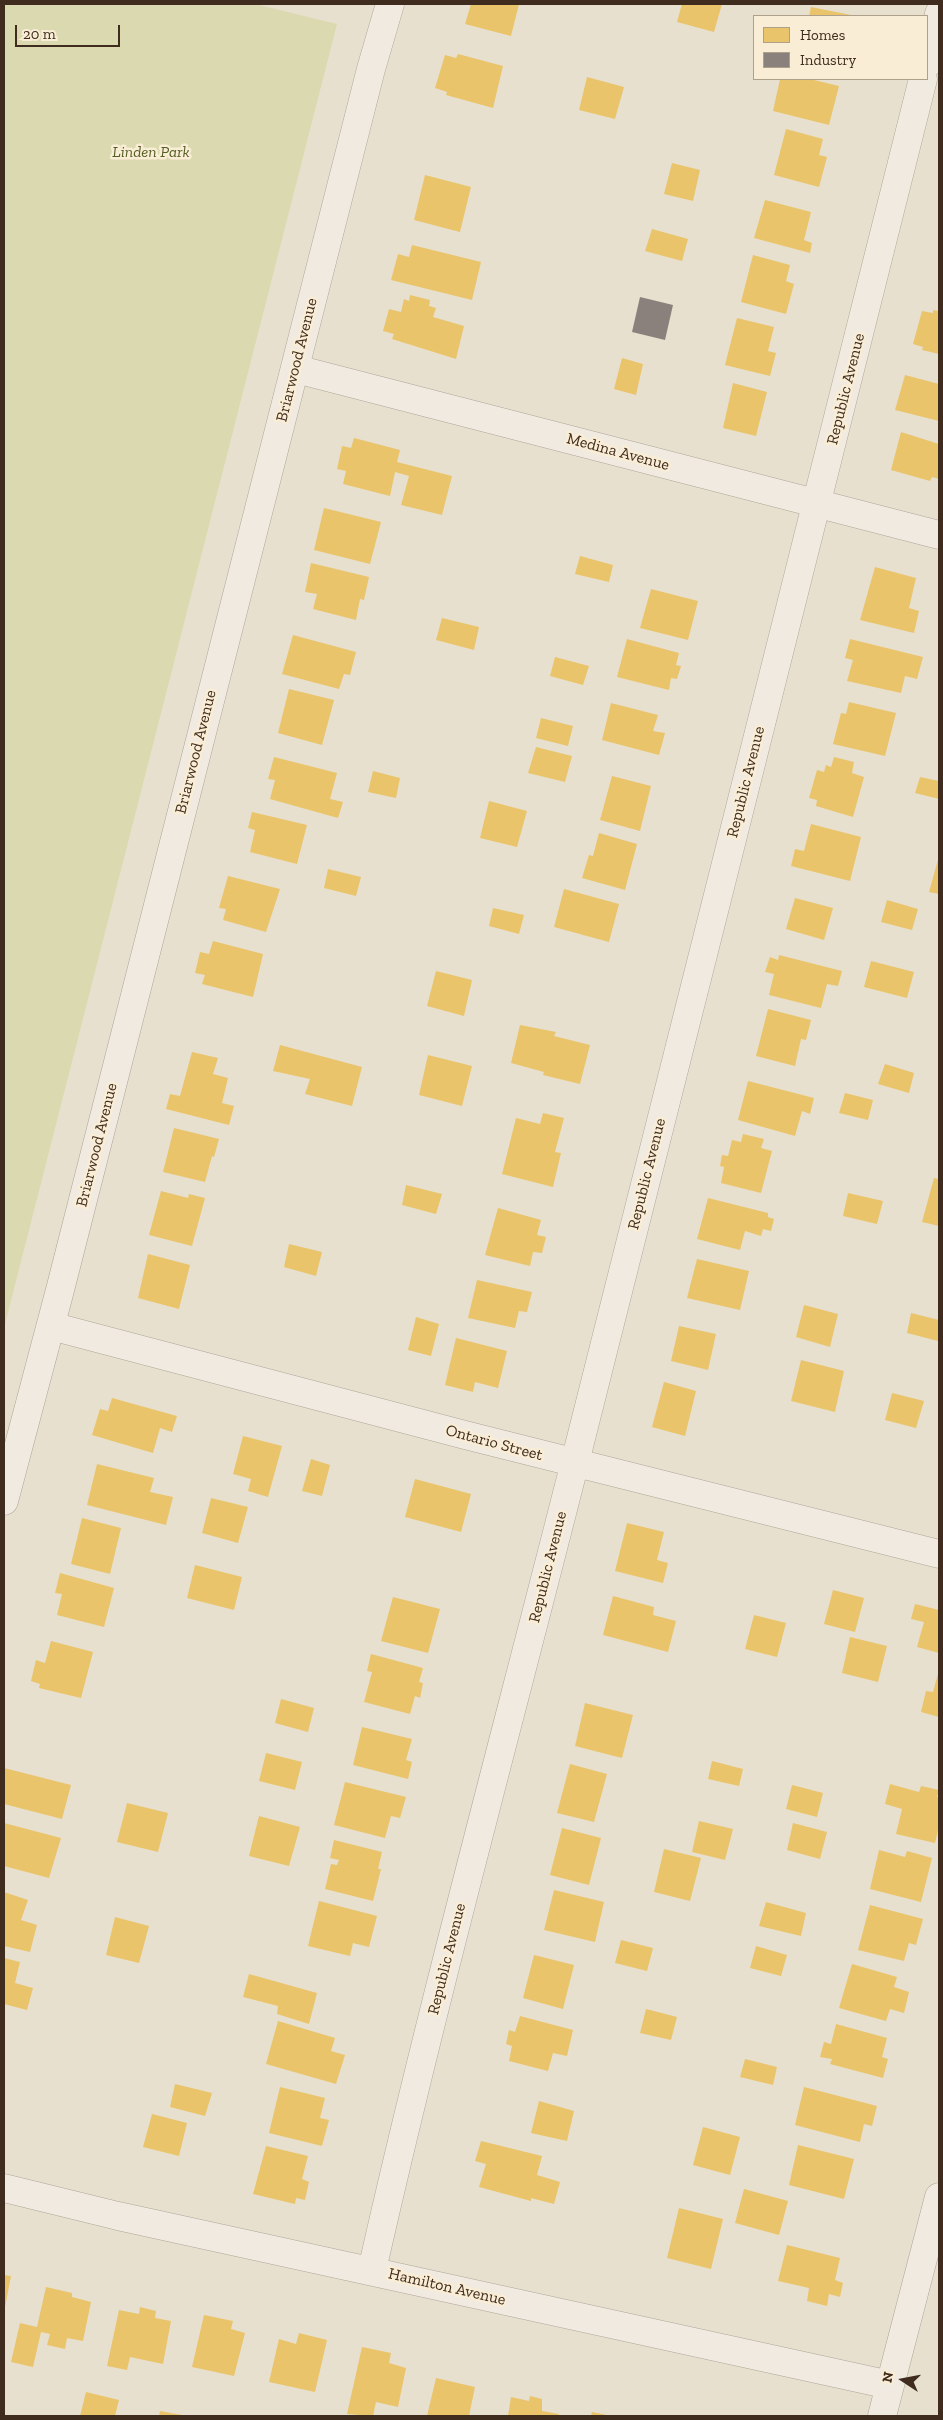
<!DOCTYPE html>
<html>
<head>
<meta charset="utf-8">
<style>
	body { margin:0 }
	#map { position:relative; width:943px; height:2420px; overflow:hidden; background:#e8e0ce; font-family:"Zilla Slab",serif }
	canvas { display:block }
	.frame { position:absolute; inset:0; border:5px solid #3f2c1e; pointer-events:none }
	.legend { position:absolute; left:753px; top:15px; width:175px; height:65px; box-sizing:border-box; background:#faedd5; border:1px solid #afa08c; margin:0; padding:6px 9px; list-style:none; font-size:15px; color:#3f2c1e }
	.legend li { display:flex; align-items:center; gap:10px; height:25px }
	.legend b { width:25px; border:1px solid #afa08c }
	.north { position:absolute; left:878px; top:2355px; width:50px; height:50px; -webkit-text-stroke:4px #faedd5; paint-order:stroke; rotate:281deg; font-size:14px; font-weight:700; line-height:20px; text-align:center; color:#3f2c1e }
	.north::after { content:''; display:block; margin:auto; width:18px; height:22px; background:#3f2c1e; clip-path:polygon(50% 0,100% 100%,50% 72%,0 100%) }
	.scale { position:absolute; left:15px; top:25px; width:105px; height:22px; box-sizing:border-box; border:2px solid #3f2c1e; border-top:0; padding-left:6px; font-size:15px; line-height:18px; white-space:nowrap; color:#3f2c1e; -webkit-text-stroke:4px #faedd5; paint-order:stroke }
</style>
</head>
<body>
<div id="map">
<canvas width="943" height="2420"></canvas>
<div class="frame"></div>
<ul class="legend">
<li><b style="height:14px;background:#e9c46a"></b>Homes</li>
<li><b style="height:14px;background:#8a817c"></b>Industry</li>
</ul>
<div class="north">N</div>
<div class="scale">20 m</div>
</div>
<script>
const g = document.querySelector('canvas').getContext('2d');
g.lineJoin = 'round';
function paint(path, color) {
  g.fillStyle = color;
  g.fill(path, 'evenodd');
}
function strokePath(path, color, width, dash) {
  g.strokeStyle = color;
  g.lineWidth = width;
  g.lineCap = dash ? 'butt' : 'round';
  g.setLineDash(dash || []);
  g.stroke(path);
}
function write(font, color, halo, rows, align = 'center') {
  g.font = font + ' "Zilla Slab",serif';
  g.lineWidth = 5;
  g.setLineDash([]);
  g.textBaseline = 'middle';
  g.strokeStyle = halo;
  g.fillStyle = color;
  for (const [text, x, y, turn = 0] of rows) {
    g.save();
    g.translate(x, y);
    g.rotate((+turn || 0) * Math.PI / 180);
    g.textAlign = isNaN(turn) ? turn : align;
    if (halo) g.strokeText(text, 0, 0);
    g.fillText(text, 0, 0);
    g.restore();
  }
}
paint(new Path2D(`
	M4,4H255L337,24L4,1328Z`), '#dad9af');
paint(new Path2D(`
	M471,4H519L511,36L465,24Z
	M682,4H722L714,32L677,22Z
	M811,7L851,15V16H809Z
	M458,54L503,66L493,108L446,95L447,92L435,88L445,55L456,58Z
	M587,77L624,87L615,119L579,110Z
	M780,79H810L839,86L829,125L773,111Z
	M786,129L823,139L819,155L827,157L819,187L774,175Z
	M672,163L700,170L693,201L664,194Z
	M425,175L471,187L460,232L414,220Z
	M765,200L811,212L804,240L812,243L810,253L754,238Z
	M652,229L688,239L682,261L645,251Z
	M412,245L481,262L472,300L391,280L398,254L409,257Z
	M753,255L790,265L786,281L794,284L786,314L741,302Z
	M410,295L430,300L429,306L436,308L433,317L464,326L456,359L392,339L394,334L383,331L389,309L401,312L404,299L409,301Z
	M933,310L939,311V354L922,350L923,347L913,344L922,311L933,313Z
	M737,318L774,327L768,351L776,353L770,376L725,365Z
	M622,358L643,364L636,395L614,389Z
	M905,375L939,384V421L895,410Z
	M733,383L767,392L756,436L723,428Z
	M901,432L939,444V479L932,477L930,481L891,470Z
	M354,438L400,450L397,462L452,476L442,515L401,505L409,476L395,472L390,496L343,484L346,471L337,469L342,446L351,448Z
	M324,508L381,522L370,564L314,550Z
	M580,556L613,565L609,582L575,574Z
	M311,563L369,577L364,600L360,599L356,620L313,609L317,594L305,592Z
	M875,567L916,578L909,608L919,611L914,633L860,620Z
	M651,589L698,601L688,640L640,628Z
	M442,618L479,627L474,650L436,640Z
	M293,635L356,652L350,675L344,674L339,689L282,674Z
	M627,639L679,653L676,665L681,666L677,679L671,678L669,690L617,677Z
	M850,639L923,657L917,679L905,676L901,693L847,681L853,660L845,658Z
	M555,657L589,666L583,685L550,676Z
	M289,689L334,700L322,745L278,733Z
	M849,702L896,713L885,756L833,744L841,713L846,714Z
	M611,703L658,715L653,731L665,733L659,755L602,740Z
	M541,718L573,726L568,746L536,738Z
	M536,747L572,756L565,782L528,773Z
	M274,757L337,773L330,799L343,802L338,818L270,799L275,780L268,779Z
	M834,757L854,762L852,773L864,777L853,817L816,806L817,800L809,798L817,770L824,772L826,765L831,767Z
	M373,771L400,778L396,798L368,792Z
	M612,776L651,786L640,831L600,820Z
	M920,777L939,781V799L915,793Z
	M489,801L527,811L517,847L480,838Z
	M252,812L307,825L297,864L250,852L255,830L248,828Z
	M811,824L861,837L850,881L791,866L795,849L804,851Z
	M599,833L637,844L625,890L582,878L589,855L593,856Z
	M939,856V894L929,892Z
	M328,869L361,877L356,896L324,888Z
	M228,876L280,889L266,932L223,920L226,909L219,908Z
	M564,889L619,904L609,942L554,927Z
	M795,898L833,908L824,940L786,929Z
	M887,900L918,909L912,930L881,922Z
	M493,908L524,915L519,934L489,926Z
	M213,941L263,954L253,997L202,984L205,975L195,973L200,952L209,954Z
	M779,955L842,971L838,986L827,984L821,1008L769,995L774,974L765,972L770,957L778,960Z
	M871,961L914,972L907,998L864,987Z
	M436,971L472,980L464,1016L427,1006Z
	M768,1009L811,1020L806,1040L801,1039L795,1066L756,1056Z
	M520,1025L556,1032L554,1036L590,1045L580,1084L543,1075L544,1072L511,1063Z
	M280,1045L362,1067L352,1106L305,1094L310,1079L273,1071Z
	M192,1052L218,1058L213,1074L228,1078L222,1103L234,1106L229,1125L166,1109L170,1094L180,1096Z
	M428,1055L472,1066L462,1106L419,1095Z
	M885,1064L914,1073L909,1093L878,1084Z
	M748,1081L814,1098L810,1114L802,1111L795,1136L738,1120Z
	M845,1093L873,1100L868,1120L839,1113Z
	M543,1113L564,1118L555,1152L561,1153L553,1187L502,1174L516,1118L540,1124Z
	M174,1128L219,1139L214,1157L212,1156L205,1182L163,1172Z
	M743,1134L764,1139L761,1148L772,1151L761,1193L721,1183L724,1167L720,1166L722,1155L728,1156L732,1140L741,1142Z
	M934,1178L939,1179V1226L922,1222Z
	M406,1185L442,1194L436,1214L402,1205Z
	M161,1191L188,1198L189,1194L205,1198L192,1246L149,1235Z
	M848,1193L883,1201L877,1224L843,1216Z
	M708,1198L768,1213V1217L774,1219L771,1231L763,1229L761,1236L745,1231L740,1250L697,1239Z
	M498,1208L541,1220L537,1235L546,1237L542,1253L533,1252L530,1266L485,1255Z
	M289,1244L322,1252L316,1276L284,1267Z
	M148,1254L190,1265L179,1309L138,1298Z
	M697,1259L749,1271L740,1310L687,1298Z
	M477,1280L532,1292L527,1312L519,1311L515,1328L468,1318Z
	M804,1305L838,1314L830,1347L796,1337Z
	M911,1313L939,1320L938,1341L907,1333Z
	M416,1317L439,1324L431,1356L408,1350Z
	M679,1326L716,1334L708,1370L671,1361Z
	M456,1338L507,1351L498,1388L475,1382L473,1392L445,1385Z
	M801,1360L844,1371L835,1412L791,1401Z
	M664,1382L696,1391L685,1436L652,1427Z
	M892,1393L924,1401L916,1428L885,1420Z
	M112,1398L177,1416L172,1432L160,1428L153,1453L92,1435L100,1409L108,1411Z
	M243,1436L282,1446L268,1497L248,1491L251,1479L233,1474Z
	M311,1459L330,1465L322,1496L302,1491Z
	M97,1464L154,1478L150,1492L173,1497L166,1525L87,1505Z
	M415,1479L471,1494L461,1532L405,1517Z
	M211,1498L248,1507L238,1543L202,1533Z
	M82,1518L121,1528L110,1574L71,1564Z
	M627,1523L664,1532L657,1560L668,1563L663,1583L615,1571Z
	M195,1565L242,1577L234,1610L187,1598Z
	M60,1573L114,1588L104,1627L57,1615L62,1594L55,1593Z
	M833,1590L864,1598L855,1632L824,1624Z
	M613,1596L654,1607L653,1615L676,1621L668,1652L603,1635Z
	M393,1597L440,1609L428,1653L381,1641Z
	M915,1604L939,1610V1653L917,1647L924,1622L911,1619Z
	M754,1615L786,1623L777,1657L745,1649Z
	M850,1637L887,1646L878,1682L842,1673Z
	M51,1641L93,1652L81,1698L39,1688L40,1684L31,1681L36,1660L45,1663Z
	M371,1654L423,1668L419,1682L423,1683L420,1698L415,1696L410,1714L364,1702L372,1672L367,1671Z
	M939,1670V1717L921,1712L926,1691L933,1692Z
	M281,1699L314,1708L308,1732L275,1723Z
	M585,1703L633,1715L622,1758L575,1746Z
	M362,1727L412,1739L406,1760L412,1762L408,1779L353,1765Z
	M266,1753L302,1762L295,1790L259,1781Z
	M712,1761L743,1769L739,1786L708,1779Z
	M570,1764L607,1774L594,1822L557,1813Z
	M4,1768L71,1785L62,1819L4,1804Z
	M345,1782L406,1797L400,1818L391,1816L385,1838L334,1825Z
	M890,1784L919,1792L921,1786L939,1790L937,1797L939,1798V1826L935,1843L896,1834L902,1809L885,1804Z
	M792,1785L823,1793L817,1817L786,1809Z
	M127,1803L168,1813L158,1852L117,1842Z
	M259,1816L300,1827L289,1866L249,1856Z
	M699,1821L733,1829L725,1860L692,1852Z
	M4,1823L61,1838L49,1878L4,1866Z
	M793,1823L827,1832L820,1859L787,1850Z
	M562,1828L601,1838L589,1885L550,1875Z
	M334,1840L382,1852L378,1869H381L373,1901L325,1889L331,1864L337,1865L339,1860L330,1858Z
	M664,1849L701,1858L690,1901L654,1892Z
	M879,1850L905,1857L907,1851L932,1858L921,1902L870,1889Z
	M554,1890L604,1902L595,1942L544,1930Z
	M4,1892L28,1900L21,1920L37,1925L30,1952L4,1946Z
	M319,1901L377,1916L369,1947L353,1943L350,1956L308,1946Z
	M766,1902L806,1913L801,1936L759,1926Z
	M870,1905L923,1919L916,1945L909,1943L904,1961L858,1950Z
	M115,1917L149,1926L139,1963L106,1955Z
	M621,1940L653,1948L647,1971L615,1963Z
	M756,1946L787,1955L781,1976L750,1968Z
	M534,1955L574,1965L563,2009L523,1998Z
	M4,1958L20,1962L15,1983L33,1988L27,2010L4,2004Z
	M852,1964L897,1977L894,1987L909,1992L904,2013L890,2009L886,2021L839,2008Z
	M249,1974L317,1993L309,2024L277,2014L278,2006L243,1997Z
	M646,2009L677,2017L671,2040L640,2033Z
	M520,2016L573,2030L567,2056L553,2053L548,2071L509,2061L512,2046L506,2044L509,2030L515,2032Z
	M278,2021L335,2038L331,2051L345,2055L336,2084L266,2064Z
	M836,2024L887,2038L882,2057L888,2059L883,2078L830,2064L832,2059L820,2057L824,2042L831,2044Z
	M745,2059L777,2067L773,2085L740,2077Z
	M175,2084L212,2093L205,2116L170,2107Z
	M280,2087L325,2098L320,2118L329,2120L322,2146L269,2133Z
	M804,2087L877,2106L872,2126L864,2124L860,2142L795,2125Z
	M539,2101L574,2111L567,2141L531,2133Z
	M152,2114L187,2123L179,2156L143,2147Z
	M703,2127L740,2137L730,2175L693,2165Z
	M481,2141L542,2156L537,2175L560,2182L554,2204L531,2198V2201L479,2187L486,2164L475,2161Z
	M798,2145L854,2159L844,2199L789,2185Z
	M266,2146L308,2156L302,2179L309,2182L305,2200L296,2198L295,2204L253,2194Z
	M744,2189L788,2201L779,2235L735,2223Z
	M679,2208L723,2219L711,2269L667,2258Z
	M787,2245L840,2258L835,2280L843,2283L840,2297L829,2294L827,2306L807,2301L809,2288L778,2281Z
	M4,2275L11,2276L5,2307H4Z
	M46,2287L72,2293V2297L91,2302L83,2341L67,2338L65,2349L47,2345L50,2334L41,2332L33,2367L11,2362L20,2323L37,2327Z
	M140,2307L156,2311L155,2318L171,2321L163,2364L130,2357L127,2370L107,2366L119,2310L139,2314Z
	M204,2315L233,2321L231,2329L245,2333L234,2376L192,2367Z
	M299,2333L327,2340L315,2392L269,2382L279,2339L296,2344Z
	M362,2347L391,2353L389,2363L406,2368L398,2407L376,2402L373,2416L347,2414Z
	M436,2378L475,2387L469,2416H427Z
	M86,2392L119,2400L115,2416H80Z
	M530,2396L542,2399V2411L559,2414L558,2416H508L511,2397L529,2401Z
	M160,2411L182,2415V2416H159Z
	M592,2412L607,2415V2416H591Z`), '#e9c46a');
paint(new Path2D(`
	M640,297L673,305L665,340L632,332Z`), '#8a817c');
const minor = new Path2D(`
	M927,64L939,14
	M296,369L939,535
	M51,1326L465,1435L939,1554
	M4,1501L60,1290L371,69L390,4
	M4,2188L118,2216L890,2385
	M372,2270C433,2001 506,1734 574,1466C691,1004 807,541 923,79
	M882,2416L939,2197`);
strokePath(minor, '#aea598', 29);
strokePath(minor, '#f0eae1', 28);
write('italic 16px', '#525e22', '#faedd5', [
	["Linden Park",151,152]
]);
write('16px', '#3f2c1e', '#faedd5', [
	["Briarwood Avenue",297,360,-76],
	["Republic Avenue",846,389,-76],
	["Medina Avenue",618,452,15],
	["Briarwood Avenue",196,752,-76],
	["Republic Avenue",746,782,-76],
	["Briarwood Avenue",97,1145,-76],
	["Republic Avenue",647,1174,-76],
	["Ontario Street",494,1443,15],
	["Republic Avenue",548,1567,-76],
	["Republic Avenue",447,1959,-76],
	["Hamilton Avenue",447,2287,13]
]);
</script>
</body>
</html>
